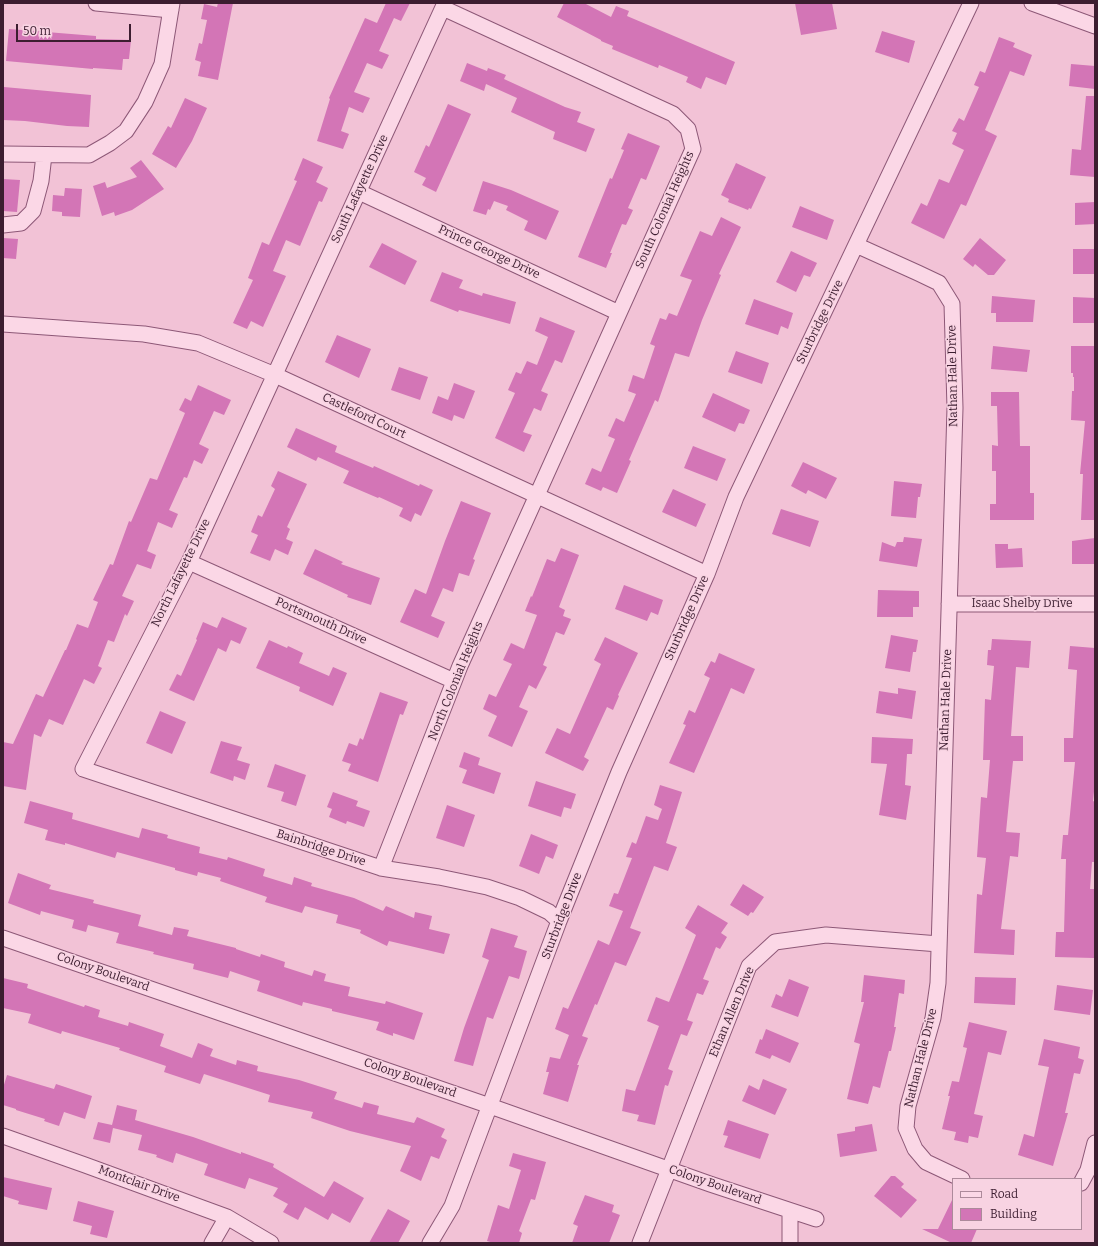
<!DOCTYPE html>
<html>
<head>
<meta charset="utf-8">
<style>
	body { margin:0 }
	#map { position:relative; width:1098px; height:1246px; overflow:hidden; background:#f2c2d6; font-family:Bitter,serif }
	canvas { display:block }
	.frame { position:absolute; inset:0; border:4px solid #3c1d30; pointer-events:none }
	.legend { position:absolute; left:952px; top:1178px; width:130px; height:52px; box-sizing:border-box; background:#f8d3e2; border:1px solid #ad8a9b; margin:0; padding:5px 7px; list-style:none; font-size:12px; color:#3c1d30 }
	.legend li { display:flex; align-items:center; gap:8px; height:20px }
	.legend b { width:20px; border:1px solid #ad8a9b }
	.scale { position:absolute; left:16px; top:24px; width:115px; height:18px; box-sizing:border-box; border:2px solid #3c1d30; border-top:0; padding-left:5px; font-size:12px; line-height:14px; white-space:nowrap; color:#3c1d30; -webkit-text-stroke:3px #f8d3e2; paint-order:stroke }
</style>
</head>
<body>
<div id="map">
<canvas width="1098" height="1246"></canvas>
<div class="frame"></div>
<ul class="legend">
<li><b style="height:5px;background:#fbd7e6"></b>Road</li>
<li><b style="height:11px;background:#d375b6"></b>Building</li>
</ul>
<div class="scale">50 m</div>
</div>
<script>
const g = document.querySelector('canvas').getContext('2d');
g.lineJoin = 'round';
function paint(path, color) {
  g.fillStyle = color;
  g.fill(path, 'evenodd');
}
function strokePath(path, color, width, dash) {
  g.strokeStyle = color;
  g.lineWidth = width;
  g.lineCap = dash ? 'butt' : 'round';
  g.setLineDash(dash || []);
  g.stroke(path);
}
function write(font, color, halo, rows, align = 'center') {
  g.font = font + ' Bitter,serif';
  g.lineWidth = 3;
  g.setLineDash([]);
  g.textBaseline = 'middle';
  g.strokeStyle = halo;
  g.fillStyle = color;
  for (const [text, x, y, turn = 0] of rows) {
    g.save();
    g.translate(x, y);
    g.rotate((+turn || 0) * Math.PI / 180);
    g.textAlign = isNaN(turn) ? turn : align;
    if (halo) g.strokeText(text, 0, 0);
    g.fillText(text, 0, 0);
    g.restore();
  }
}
paint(new Path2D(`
	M218,3H233L218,80L198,76L201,62L195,60L199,43L202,44L207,20L201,19L204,4L217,7Z
	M386,3H410L401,21L394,18L379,51L389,55L382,69L367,63L354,92L370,98L363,113L349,107L341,131L349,134L343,149L317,141L330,99L329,98L365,18L377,23Z
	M564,3H584L611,17L616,6L629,11L627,16L735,62L726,85L706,77L701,89L686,82L688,77L659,65L658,68L612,49L613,46L601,41V40L557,17Z
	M795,3H832L837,29L801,35Z
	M9,29L96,36V39L131,40L129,59H123L122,70L93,68V69L6,61Z
	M882,31L915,41L909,63L875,52Z
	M999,37L1015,43L1013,47L1032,55L1024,76L1010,71L985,130L997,136L966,206L961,204L944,239L911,223L921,203L927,206L939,179L949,183L964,150L952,144L957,133L952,131L959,118L964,121L979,87L974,85L980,71L985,73Z
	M467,63L487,71L488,68L506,75L504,79L565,107L581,112L577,122L595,129L586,152L553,139L555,132L511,112L517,98L486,84L484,91L460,81Z
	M1071,64L1095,66V89L1069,86Z
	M4,87L91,95L89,127L67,126L25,121L3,120Z
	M1086,96H1095V177L1070,175L1072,149L1081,150Z
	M185,98L207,108L192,141L176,168L152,154L168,126L171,128Z
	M448,104L471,114L436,192L422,185L426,178L414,172L426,145L429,147Z
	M628,133L660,146L646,180L641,178L628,208L633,210L626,225L622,224L610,253H612L606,268L578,257L610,178L612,179L624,150L621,149Z
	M303,158L323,167L316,182L328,188L322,202L319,201L300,246L286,240L273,271L286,276L263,327L251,321L247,329L233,323L253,280L248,278L262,242L269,245L297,181L294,180Z
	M141,160L164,189L132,210L115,216L114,212L102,216L93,186L105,182L107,188L137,177L130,168Z
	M736,163L766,177L751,209L749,208L748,210L728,202L729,199L721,195Z
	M3,179L20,180L17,212L3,211Z
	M483,181L511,190L559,211L546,240L524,230L528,221L506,210L508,206L494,201L490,210L488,209L486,215L473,211Z
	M65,188L82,189L80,217L62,216V212L52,211L53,195L64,196Z
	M1095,202V224L1075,225V203Z
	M800,206L834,220L827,240L792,227Z
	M721,217L741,227L719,274L721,275L702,320L689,357L675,353L658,402L655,400L629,460L631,461L617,493L603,487L601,491L585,484L592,468L601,472L615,439L608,436L616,418L624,422L636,394L628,391L633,375L644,379L655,346L650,344L660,318L666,320L669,313L677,316L692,280L680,276L700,231L712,236Z
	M3,238L18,239L16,259L3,258Z
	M980,238L1006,260L994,275H988L975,264L973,267L963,259Z
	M382,243L417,261L405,285L369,267Z
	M1073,249H1095V274H1073Z
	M791,251L817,263L810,277L804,275L796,292L776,282Z
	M442,272L463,280L459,288L482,296L483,293L516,302L510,324L459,310L458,312L430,301Z
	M992,296L1035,300L1033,322H996V313H991Z
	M1073,297L1095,298V323H1073Z
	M754,299L793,313L788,329L781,326L778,335L745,324Z
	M540,317L575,331L562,363L555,360L541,391L548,394L541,411L534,408L523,432L532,435L524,452L495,438L515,393L508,390L516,372L521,374L527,361L537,365L548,337L535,331Z
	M337,335L371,349L359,378L325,362Z
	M993,346L1030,350L1027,372L991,369Z
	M1071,346H1095V520H1081L1083,474H1080L1085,421L1071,420L1072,391H1074V377H1073V373H1071Z
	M736,351L769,363L762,384L728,372Z
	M399,367L428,377L420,400L391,390Z
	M454,383L475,391L464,419L454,415L452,421L432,413L438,396L448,400Z
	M198,385L231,400L224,415L214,411L199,444L209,449L202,464L194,460L187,478L184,477L169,510L178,514L172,528L158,522L147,551L156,555L151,569L137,564L122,596L134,601L127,616L125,614L114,642L108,640L98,666L102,668L94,684L84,679L63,725L49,719L41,737L34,734L26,790L3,786V742L13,744L36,694L43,697L65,650H66L77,624L88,628L98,602L93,600L110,564L113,565L129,521L131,522L150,478L157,480L185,413L179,410L185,398L191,401Z
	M991,392H1019L1020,446H1030V493H1034V520H990V504H996V471H992V445L998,446L997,406H991Z
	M713,393L750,410L744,424L739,423L735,432L702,417Z
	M296,428L337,446L335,452L373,468L374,466L419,486L420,484L433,490L421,516L415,513L411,522L399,516L403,508L379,497L378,498L343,483L349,471L318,457L316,461L287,447Z
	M693,446L726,459L717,481L684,468Z
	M803,462L837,478L826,499L808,490L806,494L791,486Z
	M278,471L307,484L287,527L290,529L286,539L293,542L288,555L275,549L270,561L250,553L258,535L251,532L258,515L262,517L275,489L271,486Z
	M894,481L922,484L920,497H918L916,518L891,516Z
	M673,489L706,504L696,527L662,512Z
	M461,501L491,513L473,559L475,560L469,576L459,573L453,592L443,588L431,616L445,622L438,638L400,622L415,589L426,594L445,541Z
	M781,509L819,521L810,547L772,534Z
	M904,537L922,539L917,567L879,561L882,542L895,547L897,542H903Z
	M1095,538V564H1072V541Z
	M995,544H1008V549L1022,548L1023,567L996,568Z
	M561,548L579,555L559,607L565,610L563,616L571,619L564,635L556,632L543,665L547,667L536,689L529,685L519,707L528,711L512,747L488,736L497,716L483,709L489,694L496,697L512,664L503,660L511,643L524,649L537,615L525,611L531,596L532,597L547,559L555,562Z
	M315,549L343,562L341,564L380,578L371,605L347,597L348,595L303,574Z
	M624,585L663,600L658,615L651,612L647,621L615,609Z
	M878,590L919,591V607H913V617H877Z
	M222,617L247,628L240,644L231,640L226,652L218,648L194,701L169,690L177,674L181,676L197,640L196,639L203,622L217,628Z
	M891,635L918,640L916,652H913L910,672L885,668Z
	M605,637L638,653L618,695L619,696L613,710L607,707L584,757L589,760L583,771L545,753L557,728L570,734L601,664L594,660Z
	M992,639L1031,641L1029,668L1016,667L1011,736H1023V761H1013L1006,832L1020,833L1018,857L1010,856L1001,929L1015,930L1014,955L974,953L977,894L982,895L986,858L977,857L981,797L987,798L990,760H983L985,699L991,700L994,666L987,665L988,650H991Z
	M269,640L287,648L288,646L303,653L299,663L329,676L333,667L347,673L333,706L299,691L300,687L256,668Z
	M1070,646L1095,648V782L1093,801L1095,802V862H1092L1090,889H1095L1094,958L1055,957L1056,932H1064L1066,859H1061L1063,835H1068L1075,762H1064V738H1073L1077,670L1068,669Z
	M719,653L755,669L744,694L731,688L694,773L669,763L686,725L683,724L689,710L695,713L710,678L704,675L711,661L715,663Z
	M898,688L916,691L912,719L876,713L879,691L898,694Z
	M380,692L408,702L403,715L400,714L378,782L348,771L351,764L342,761L349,743L357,746L360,738L363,740Z
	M160,711L186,722L172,754L146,743Z
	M872,737L913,739L912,754H907L905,785L911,786L906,820L879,815L887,764L871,763Z
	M221,741L242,747L237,760L250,764L245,780L234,776L233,781L210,773Z
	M464,752L480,758L478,765L501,773L494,794L462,783L467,770L459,767Z
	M275,764L306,775L296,806L281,801L284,792L267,787Z
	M536,781L576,794L571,809L564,807L561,817L528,806Z
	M660,785L682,792L666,843L677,847L668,871L654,866L630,928L641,932L626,966L615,962L597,1005L595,1004L582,1036L588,1038L577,1065H579L568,1102L543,1094L549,1072H546L550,1057L560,1059L569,1035L555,1029L563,1007L568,1009L598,940L609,945L623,911L609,906L614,893L618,894L632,858L626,857L632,842L636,844L646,816L658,820L662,809L654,805Z
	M333,792L358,801L356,806L370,811L364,827L347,821L346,824L329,817L332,809L327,807Z
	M30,801L73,813L72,819L139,838L142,828L168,835L167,838L200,847L199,853L227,860L228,857L265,869L263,876L292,885L294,877L312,883L311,886L354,898L383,911L386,906L414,918L415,912L432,916L429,929L450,934L444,954L389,941L387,946L360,933L361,930L336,923L338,915L305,906L302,913L265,902L267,897L220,881L221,878L198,872L197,876L175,870V868L117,852L115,858L65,843V845L45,840L48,830L24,823Z
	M447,805L475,815L464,847L436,838Z
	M531,834L558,845L553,859L546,856L539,874L519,866Z
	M18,873L51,885L49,889L94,900L93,903L141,915L138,926L172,935L174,927L189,930L187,936L236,948V949L260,957L261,954L285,962L284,967L312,976L314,970L326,974L324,981L350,987L348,996L385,1004L386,1001L423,1013L414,1040L393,1033V1036L376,1030L379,1022L332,1011V1009L303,1002L302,1006L257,991L260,981L230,971L228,978L193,969L194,964L153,954L154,952L116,943L119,933L88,925L86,932L72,928L74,920L41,911L40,915L8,903Z
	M743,884L764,897L753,913L751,912L748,916L730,905Z
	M698,905L728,923L721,933L727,937L720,949L716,947L703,979L709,981L703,995L697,993L687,1020L693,1022L687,1036L681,1034L668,1069L673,1071L668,1086L665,1085L655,1125L637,1121L639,1115L622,1111L626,1089L635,1091L659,1026L647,1021L656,997L669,1002L696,935L685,928Z
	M491,928L518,936L514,947L527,951L519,979L509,976L493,1019L487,1017L473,1066L454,1061L464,1028L489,960L482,957Z
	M864,975L905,980L904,994L899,993L894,1027H896L891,1051H889L880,1088L873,1086L868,1104L847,1099L860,1044L854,1042L864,1002H861Z
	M975,977L1016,978L1015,1005L974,1003Z
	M3,978L28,984L27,988L84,1007L85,1005L100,1010L98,1017L128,1026L129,1022L164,1034L160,1046L192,1058L198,1043L213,1049L210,1056L236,1065L237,1060L258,1066L257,1071L299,1080L337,1092L334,1099L362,1108L364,1102L379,1106L377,1114L414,1123L417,1117L445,1129L441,1137L447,1140L439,1159L431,1156L421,1181L400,1171L411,1146L350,1131L311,1118L313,1112L268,1102L270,1095L204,1074L200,1084L164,1072L166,1066L119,1050L120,1048L62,1031L61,1034L28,1023L31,1014L3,1008Z
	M789,979L809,987L798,1017L771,1007L776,994L782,997Z
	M1057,985L1093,990L1090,1015L1054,1010Z
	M969,1022L1007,1031L1001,1055L988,1052L974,1114L983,1116L978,1138L969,1136L968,1143L954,1140L956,1132L942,1129L950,1096H948L952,1081L959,1082L967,1048L963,1047Z
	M766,1029L799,1043L790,1063L772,1055L770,1059L755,1053L760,1039L762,1040Z
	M1044,1039L1080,1047L1078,1058L1084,1060L1080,1074L1074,1073L1065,1113H1068L1053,1166L1018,1155L1024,1134L1034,1137L1049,1067L1038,1065Z
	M7,1075L54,1089L56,1084L92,1096L85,1119L64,1112L59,1126L44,1121L45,1119L16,1110V1109L3,1105V1088Z
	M763,1079L787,1089L775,1115L742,1101L749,1085L759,1090Z
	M117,1105L137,1110L135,1120L193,1137L241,1154V1152L274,1164L273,1167L324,1197L334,1181L364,1198L350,1223L332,1213L328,1220L305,1207L298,1220L283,1212L288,1204L273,1196L278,1188L249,1178L245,1189L204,1175L208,1164L176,1153L173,1163L156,1157L157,1155L138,1150L142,1135L113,1128L110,1143L93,1139L98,1122L112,1125Z
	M728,1120L769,1134L760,1159L724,1147L728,1136L723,1135Z
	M872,1124L877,1151L840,1157L837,1134L855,1131V1127Z
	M513,1153L546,1162L535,1200L531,1199L519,1231L522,1233L519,1243H494L487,1241L498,1205L509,1209L521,1170L509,1166Z
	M891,1176H895L904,1184L901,1187L917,1200L901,1218L874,1196Z
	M3,1177L52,1188L47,1210L18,1204L19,1201L3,1196Z
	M585,1195L614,1205L612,1212L620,1215L609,1243H572L578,1226L573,1224Z
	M953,1198V1229H977L971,1243H952L922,1229H938Z
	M78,1201L114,1211L107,1238L90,1234L92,1226L73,1221Z
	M388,1209L410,1221L398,1243H369Z`), '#d375b6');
const minor = new Path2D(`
	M96,3L171,10
	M445,3L189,562L83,769L381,868L439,877L487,887L520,898L549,912L559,921
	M1032,3L1095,26
	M3,154L89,155L110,143L126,131L145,102L162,64L172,3
	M359,192L619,313
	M3,225L21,223L33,211L41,181L44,155
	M856,245L918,273L939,283L952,304L955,408L938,983L933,1018L908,1106L906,1128L915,1149L926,1162L962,1179
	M3,324L144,334L198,343L275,375L707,574
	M189,562L454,681
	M949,604H1095
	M381,868L460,666L693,149L688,129L673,114L443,8
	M3,938L490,1106L710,1184L816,1219
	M3,1136L85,1165L227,1217L271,1243
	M1081,1183L1088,1170L1095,1143
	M212,1243L227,1217
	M430,1243L452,1206L559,921L619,772L707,574L736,497L971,3
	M640,1243L749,966L775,942L826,935L939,944
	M790,1243V1211`);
strokePath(minor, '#8d5877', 17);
strokePath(minor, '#fbd7e6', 15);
write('12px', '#3c1d30', '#f8d3e2', [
	["South Lafayette Drive",360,189,-65],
	["South Colonial Heights",665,210,-66],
	["Prince George Drive",489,252,25],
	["Sturbridge Drive",820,322,-64],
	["Nathan Hale Drive",953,376,-91],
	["Castleford Court",364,416,25],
	["North Lafayette Drive",181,573,-64],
	["Isaac Shelby Drive",1022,604],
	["Sturbridge Drive",687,618,-66],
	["Portsmouth Drive",321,621,24],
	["North Colonial Heights",456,681,-68],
	["Nathan Hale Drive",946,700,-88],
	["Bainbridge Drive",321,848,18],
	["Sturbridge Drive",562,916,-69],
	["Colony Boulevard",103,972,19],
	["Ethan Allen Drive",732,1012,-67],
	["Nathan Hale Drive",921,1058,-76],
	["Colony Boulevard",410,1078,19],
	["Montclair Drive",139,1184,20],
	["Colony Boulevard",715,1185,19]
]);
</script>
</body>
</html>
